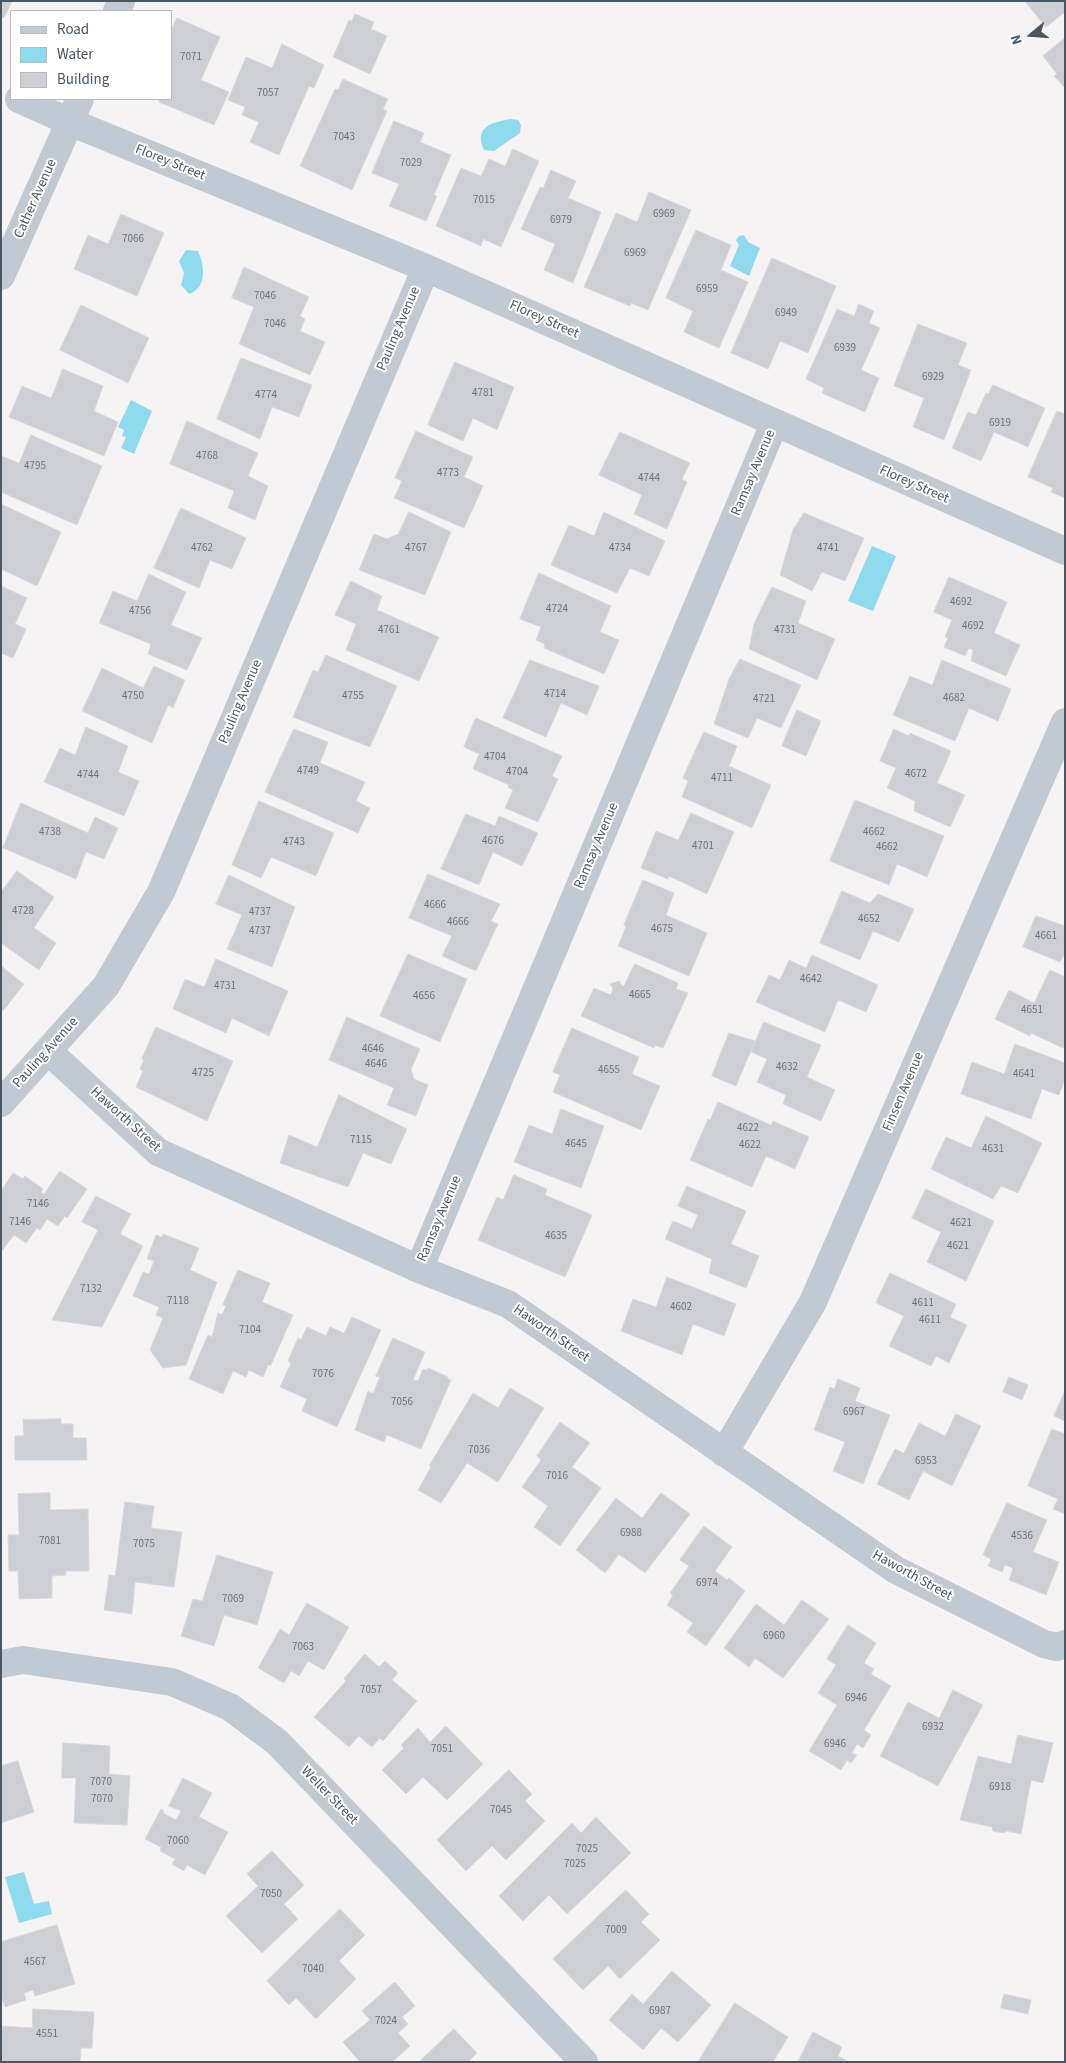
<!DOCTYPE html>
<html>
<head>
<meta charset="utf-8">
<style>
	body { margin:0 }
	#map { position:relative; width:1066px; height:2063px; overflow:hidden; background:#f5f3f3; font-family:"Source Sans 3",sans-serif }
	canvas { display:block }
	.frame { position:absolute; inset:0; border:2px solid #4a5661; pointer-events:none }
	.legend { position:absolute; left:10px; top:10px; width:162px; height:90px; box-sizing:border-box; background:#fff; border:1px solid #b7bbc0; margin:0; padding:6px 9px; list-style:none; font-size:15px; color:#4a5661 }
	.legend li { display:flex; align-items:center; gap:10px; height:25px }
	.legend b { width:25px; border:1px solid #b7bbc0 }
	.north { position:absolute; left:1006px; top:10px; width:50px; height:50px; -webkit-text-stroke:4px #fff; paint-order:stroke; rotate:252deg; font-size:14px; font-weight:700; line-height:20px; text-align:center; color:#4a5661 }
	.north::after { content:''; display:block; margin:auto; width:18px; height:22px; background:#4a5661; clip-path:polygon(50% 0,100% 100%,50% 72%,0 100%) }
</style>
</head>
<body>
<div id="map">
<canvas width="1066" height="2063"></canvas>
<div class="frame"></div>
<ul class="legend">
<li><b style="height:6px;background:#c1cad2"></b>Road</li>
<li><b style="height:14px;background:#90daee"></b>Water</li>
<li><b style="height:14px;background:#cdcfd5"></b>Building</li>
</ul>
<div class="north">N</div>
</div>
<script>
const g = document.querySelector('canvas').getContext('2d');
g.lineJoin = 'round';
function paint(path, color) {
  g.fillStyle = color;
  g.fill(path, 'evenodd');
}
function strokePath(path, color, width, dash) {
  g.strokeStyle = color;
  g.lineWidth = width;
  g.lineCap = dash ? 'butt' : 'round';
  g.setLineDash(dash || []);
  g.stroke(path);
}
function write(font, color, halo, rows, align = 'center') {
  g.font = font + ' "Source Sans 3",sans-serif';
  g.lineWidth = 4;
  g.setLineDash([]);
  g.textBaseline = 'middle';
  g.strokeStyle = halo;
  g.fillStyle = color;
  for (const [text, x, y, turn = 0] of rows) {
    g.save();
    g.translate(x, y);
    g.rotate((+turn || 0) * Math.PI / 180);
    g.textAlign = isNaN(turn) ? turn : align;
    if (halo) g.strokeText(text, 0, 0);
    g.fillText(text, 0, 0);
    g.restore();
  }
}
paint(new Path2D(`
	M510,119L518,120L521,125L520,133L494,151L484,150C474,127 490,123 510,119Z
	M744,235L748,242L760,248L749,276L730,266L739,245L736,240L739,236Z
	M186,250L198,251C205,266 207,288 189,294L181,285L184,273L179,261Z
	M131,400L152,411L134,454L121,448L126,437L122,436L124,430L118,427Z
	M872,546L896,556L873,611L848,601Z
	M24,1872L34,1904L49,1901L52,1914L19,1923L5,1877Z`), '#90daee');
const building = new Path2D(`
	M1,1H12L4,18L1,17Z
	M1025,1H1065V12L1046,27Z
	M355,14L374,22L371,29L387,36L370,74L333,57L349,20L352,21Z
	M177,18L220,37L201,80L229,92L214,125L159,102L160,99H171V31Z
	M1065,38V88L1054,76L1057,74L1043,56Z
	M282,44L324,65L314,88L309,86L279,155L250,142L259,122L242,115L245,107L228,100L246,57L272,68Z
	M343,79L388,99L383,109L387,111L352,190L300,166L335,89L338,90Z
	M394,121L424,133L420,142L451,155L434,195L437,196L426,221L389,206L399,184L372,173Z
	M513,149L539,161L501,247L483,239L481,246L436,226L461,168L481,176L489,159L505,166Z
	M551,170L576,181L568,198L601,212L573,283L544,270L555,244L521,229L540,187L543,188Z
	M649,192L691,210L648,310L631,303L630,306L584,287L616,213L637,222Z
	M121,214L164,233L137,296L74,269L88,235L108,244Z
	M696,230L731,245L721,270L748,282L719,348L684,332L693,311L666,298Z
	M772,258L836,286L808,353L780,341L768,369L731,353Z
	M244,267L309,297L300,316L305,319L300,331L325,342L310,375L239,344L254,307L232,298Z
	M859,304L874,311L869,323L880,328L861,370L879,378L865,412L822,393L824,388L806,379L837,309L854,316Z
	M81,305L149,338L128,383L60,350Z
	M918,324L967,343L958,365L971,370L944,440L913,427L924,398L894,386Z
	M241,358L312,385L299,417L272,407L260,439L217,419Z
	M455,362L514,387L497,430L473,418L463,441L428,425Z
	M63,369L103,386L94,411L118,422L104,456L9,417L22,386L51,398Z
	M993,385L1045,408L1028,447L994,432L981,461L952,448L968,412L976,415L986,393L988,394Z
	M1057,411L1065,414V498L1051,492L1053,488L1028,477Z
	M187,421L258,453L248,476L268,486L255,520L228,508L234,491L170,464Z
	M416,431L473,457L464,477L483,486L464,528L394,498L402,481L395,478Z
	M620,432L690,463L682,479L687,482L667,529L634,514L642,495L599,475Z
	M31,435L102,466L77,525L1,492V456L19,463Z
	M1,504L61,532L37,586L1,569Z
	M181,508L246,538L232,569L210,560L199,588L154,568Z
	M409,512L451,532L425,595L359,570L374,534L387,539L398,534Z
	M604,512L665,541L649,576L630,568L617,593L551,565L569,525L594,536Z
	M804,513L864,538L845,581L822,572L812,591L780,575L793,530Z
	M539,573L611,606L600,632L619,640L604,674L544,648L545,644L536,640L541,627L520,619Z
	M149,574L186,592L171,625L202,638L187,670L148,654L151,644L99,623L113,591L137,601Z
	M949,577L1007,602L994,633L1020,645L1006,676L971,661L973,650L969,648L965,656L944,647L948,638L945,637L952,620L934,612Z
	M351,581L382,596L377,610L439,637L419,681L346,650L356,624L335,615Z
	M1,586L27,598L15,624L26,629L13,658L1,653Z
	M772,587L806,601L798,623L835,639L817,680L749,649L754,624Z
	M326,655L397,686L370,747L293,717L313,670L318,672Z
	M740,659L801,685L781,728L757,718L748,738L714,724L729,679Z
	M530,660L599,686L587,715L561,703L546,737L503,718Z
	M942,660L1011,689L998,721L969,708L955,741L893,715L910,676L932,685Z
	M154,666L185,680L173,708L168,705L152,743L82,711L102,668L143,688Z
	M797,710L821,721L806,756L782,746Z
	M476,718L562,756L552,776L558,779L538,822L505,808L513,790L508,787L509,785L473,769L479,754L464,747Z
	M86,727L128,746L118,772L139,781L124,816L44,782L60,748L75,755Z
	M294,729L328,742L320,763L365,782L356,801L370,808L358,833L265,792Z
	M894,729L909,736L910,733L951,751L937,783L965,795L950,827L914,811L915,801L887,788L896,768L880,761Z
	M704,732L737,746L729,766L771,785L752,828L682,797L688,781L683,778Z
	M855,800L944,836L927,877L897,864L889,885L830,861Z
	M259,801L334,833L316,876L271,857L261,878L232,865Z
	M21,803L88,833L95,817L118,828L104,859L86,852L76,879L3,848Z
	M691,813L734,832L707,894L669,876L668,879L641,868L656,831L678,840Z
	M466,814L495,826L499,816L538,833L522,866L493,852L479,885L441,869Z
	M17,871L54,897L34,928L56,943L39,970L1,943V892Z
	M428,874L500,904L491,921L498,924L476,971L442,956L452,936L409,918Z
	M229,875L295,907L272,967L227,949L242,915L216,904Z
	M643,880L674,893L666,915L707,933L689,976L618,946L626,927L624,925Z
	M842,891L870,903L878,894L914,909L899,942L873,931L860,960L820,943Z
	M1036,916L1065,926V953L1060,962L1023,947Z
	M408,954L467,979L440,1042L380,1016Z
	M812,955L878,985L866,1012L838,1000L825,1032L756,1002L769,975L780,980L789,960L806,968Z
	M216,959L288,991L269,1036L232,1018L226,1033L173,1009L185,979L204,987Z
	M635,964L678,983L676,989L688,993L663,1048L655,1045L654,1048L581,1016L594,988L611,995L613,989L610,984L619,981L623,987Z
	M1,966L24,984L3,1011L1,1009Z
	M1050,970L1065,977V1043L1063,1048L1031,1033L1030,1036L995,1019L1009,990L1034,1003Z
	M347,1017L420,1049L411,1069L414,1079L428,1085L416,1116L387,1105L394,1088L329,1060Z
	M764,1022L821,1045L807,1077L835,1090L821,1121L783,1104L786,1095L757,1082L767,1059L751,1052Z
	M156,1027L233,1061L207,1121L136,1087L143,1071L140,1069L144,1060L142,1059Z
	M572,1028L639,1057L632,1074L660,1086L641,1130L553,1092L560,1075L553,1072Z
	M729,1033L755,1041L736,1086L712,1076Z
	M1015,1044L1065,1063V1079L1059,1095L1042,1089L1031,1119L961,1094L972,1062L1004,1074Z
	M339,1095L407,1129L391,1164L363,1153L348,1187L280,1163L289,1135L317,1147Z
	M718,1102L771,1125L773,1121L809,1137L795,1169L766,1156L752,1187L690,1160L708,1119L710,1120Z
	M561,1109L604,1126L581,1188L514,1162L529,1125L552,1134Z
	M986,1116L1042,1143L1018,1193L1001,1186L993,1199L931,1169L946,1137L971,1148Z
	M60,1171L87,1189L67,1218L65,1216L58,1226L47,1219L40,1230L37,1228L26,1243L14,1235L1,1252V1191L13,1173L23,1179L25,1176L43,1189L41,1192L44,1194Z
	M514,1175L547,1189L545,1195L592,1215L565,1277L478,1240L497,1197L503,1200Z
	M687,1186L746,1211L731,1244L759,1256L746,1288L709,1273L712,1259L665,1239L673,1221L692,1229L698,1215L678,1206Z
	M926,1189L994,1221L966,1281L927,1262L941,1232L912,1218Z
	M96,1196L131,1214L120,1234L143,1246L102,1327L52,1320L98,1230L82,1222Z
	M163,1234L199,1248L190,1270L217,1282L186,1365L163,1368L150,1350L163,1318L156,1315L159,1307L133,1296L143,1272L149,1274L154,1261L147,1259L156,1235L162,1237Z
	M238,1270L270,1283L262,1302L293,1315L271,1365H268L263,1377L249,1370L246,1377L233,1371L223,1394L189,1379L208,1335L212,1337L218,1313L222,1315L226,1306L223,1305Z
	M890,1273L956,1304L950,1317L967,1325L949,1363L936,1356L931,1366L889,1346L904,1316L876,1303Z
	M667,1277L736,1304L724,1336L693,1324L682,1355L621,1331L633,1299L656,1307Z
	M352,1317L381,1330L337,1427L302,1411L307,1399L280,1387L291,1363L288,1361L298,1338L301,1340L307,1327L326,1336L330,1327L344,1333Z
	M393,1338L425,1352L413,1380L418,1381L423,1369L427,1370L428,1368L448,1377V1379L451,1380L421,1449L387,1435L384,1442L355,1430L368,1391L373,1394L380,1377L376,1376Z
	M1009,1377L1028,1385L1022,1400L1003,1392Z
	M838,1379L860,1388L855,1401L890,1415L863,1484L833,1471L845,1442L814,1430L830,1387L834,1389Z
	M510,1388L544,1408L498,1482L467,1463L441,1503L418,1490L431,1467L429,1466L473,1393L498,1408Z
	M1065,1391V1421L1054,1416Z
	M956,1414L981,1426L952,1486L923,1471L909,1500L877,1484L895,1449L904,1453L919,1423L945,1436Z
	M61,1419V1424H73V1438H86L87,1460H15V1436H24L23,1420Z
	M560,1422L590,1443L572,1467L601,1488L560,1546L534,1527L548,1506L522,1487L541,1460L537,1456Z
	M1052,1429L1065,1434V1514L1053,1509L1058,1499L1028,1486Z
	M50,1493V1510L88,1509L89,1571H66V1575L52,1576V1598L19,1599L18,1571H9L8,1535H19L18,1494Z
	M661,1493L690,1514L645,1573L619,1554L605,1573L576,1550L616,1498L642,1518Z
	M125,1502L154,1506L151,1528L182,1532L174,1587L135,1582L132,1614L104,1610L109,1575L115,1576Z
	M1007,1503L1047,1520L1033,1552L1059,1562L1046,1595L1009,1580L1013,1568L1005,1565L1002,1572L988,1566L991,1559L983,1555Z
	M704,1526L732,1547L715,1571L727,1580L729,1578L745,1591L706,1646L687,1632L693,1623L667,1605L673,1595L670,1593L689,1566L680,1560Z
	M217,1555L273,1572L257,1625L224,1615L214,1646L181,1636L193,1599L202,1601Z
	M802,1600L829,1619L783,1678L755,1658L749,1667L724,1648L756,1604L784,1625Z
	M307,1603L349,1627L324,1670L308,1661L299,1676L291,1671L284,1683L258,1668L280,1629L289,1635Z
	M848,1625L876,1643L864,1663L874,1669L871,1674L891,1686L864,1730L871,1735L863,1748L857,1744L852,1753L857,1755L851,1763L847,1760L841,1770L809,1751L837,1705L818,1693L836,1665L827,1659Z
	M365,1654L379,1667L385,1661L398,1673L392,1680L417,1701L383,1741L380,1738L372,1747L359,1736L349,1747L314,1717L346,1681L344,1679Z
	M953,1690L983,1705L938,1786L880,1756L908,1702L939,1718Z
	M446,1726L483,1764L447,1800L423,1777L406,1794L382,1770L404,1748L401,1745L418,1728L430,1742Z
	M1018,1735L1053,1743L1043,1783L1031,1780L1021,1834L1007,1831L1003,1833L993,1831L992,1827L960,1820L978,1756L1011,1764Z
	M63,1743L110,1746L109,1774L130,1776L127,1825L74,1823L76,1778H62Z
	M18,1761L34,1812L1,1823V1766Z
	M509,1770L532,1794L525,1801L545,1821L506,1860L492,1846L466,1871L437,1840Z
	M183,1778L212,1793L199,1817L228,1832L205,1875L187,1865L184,1871L172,1864L175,1859L160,1851L161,1847L145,1839L161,1809L164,1811L163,1813L176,1820L181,1811L169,1806Z
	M596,1817L631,1853L567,1914L549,1895L523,1921L499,1896L572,1823L581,1833Z
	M272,1851L304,1885L284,1904L298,1919L262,1953L226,1916L258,1886L247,1874Z
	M626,1890L649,1914L641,1922L660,1940L620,1979L608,1966L583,1990L553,1959Z
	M340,1909L365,1935L339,1961L356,1979L316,2019L296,1998L289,2005L267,1981Z
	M57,1925L75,1984L35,1996L33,1990L24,1993L26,2000L5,2007L1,1995V1942Z
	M672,1971L711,2005L678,2042L661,2028L643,2050L609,2020L632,1994L643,2004Z
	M395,1982L415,2006L402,2017L408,2024L398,2033L410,2046L392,2062H360L343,2042L370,2020L362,2011Z
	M1004,1994L1031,2000L1028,2014L1001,2008Z
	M735,2003L788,2037L773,2062H698Z
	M33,2009L94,2012L92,2048H81L80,2062H1L2,2026L32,2028Z
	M454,2029L477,2053L468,2062H419Z
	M813,2032L842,2047L838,2056L849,2062H798Z`);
paint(building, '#cdcfd5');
strokePath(building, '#d7d9de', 1);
strokePath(new Path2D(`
	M117,11L121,1
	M19,99L70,122L426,268L1065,551
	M1,276L80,99
	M48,1051L158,1152L419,1269L508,1304L896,1570L1044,1644L1057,1647L1065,1644
	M1,1103L106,986L161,892L426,268
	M419,1269L774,424
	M724,1453L813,1302L1065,722
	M1,1664L23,1660L172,1682L230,1707L277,1742L584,2062`), '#c1cad2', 28);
write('11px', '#6b747e', null, [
	["7071",191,58],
	["7057",268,94],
	["7043",344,138],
	["7029",411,164],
	["7015",484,201],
	["6969",664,215],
	["6979",561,221],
	["7066",133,240],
	["6969",635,254],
	["6959",707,290],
	["7046",265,297],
	["6949",786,314],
	["7046",275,325],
	["6939",845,349],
	["6929",933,378],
	["4781",483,394],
	["4774",266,396],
	["6919",1000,424],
	["4768",207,457],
	["4795",35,467],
	["4773",448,474],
	["4744",649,479],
	["4762",202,549],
	["4767",416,549],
	["4734",620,549],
	["4741",828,549],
	["4692",961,603],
	["4724",557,610],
	["4756",140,612],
	["4692",973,627],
	["4761",389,631],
	["4731",785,631],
	["4714",555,695],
	["4750",133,697],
	["4755",353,697],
	["4682",954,699],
	["4721",764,700],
	["4704",495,758],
	["4749",308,772],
	["4704",517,773],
	["4672",916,775],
	["4744",88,776],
	["4711",722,779],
	["4738",50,833],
	["4662",874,833],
	["4676",493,842],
	["4743",294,843],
	["4701",703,847],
	["4662",887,848],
	["4666",435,906],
	["4728",23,912],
	["4737",260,913],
	["4652",869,920],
	["4666",458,923],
	["4675",662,930],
	["4737",260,932],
	["4661",1046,937],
	["4642",811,980],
	["4731",225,987],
	["4665",640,996],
	["4656",424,997],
	["4651",1032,1011],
	["4646",373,1050],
	["4646",376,1065],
	["4632",787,1068],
	["4655",609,1071],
	["4725",203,1074],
	["4641",1024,1075],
	["4622",748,1129],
	["7115",361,1141],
	["4645",576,1145],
	["4622",750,1146],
	["4631",993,1150],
	["7146",38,1205],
	["7146",20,1223],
	["4621",961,1224],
	["4635",556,1237],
	["4621",958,1247],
	["7132",91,1290],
	["7118",178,1302],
	["4611",923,1304],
	["4602",681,1308],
	["4611",930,1321],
	["7104",250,1331],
	["7076",323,1375],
	["7056",402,1403],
	["6967",854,1413],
	["7036",479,1451],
	["6953",926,1462],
	["7016",557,1477],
	["6988",631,1534],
	["4536",1022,1537],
	["7081",50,1542],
	["7075",144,1545],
	["6974",707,1584],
	["7069",233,1600],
	["6960",774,1637],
	["7063",303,1648],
	["7057",371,1691],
	["6946",856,1699],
	["6932",933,1728],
	["6946",835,1745],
	["7051",442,1750],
	["7070",101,1783],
	["6918",1000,1788],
	["7070",102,1800],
	["7045",501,1811],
	["7060",178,1842],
	["7025",587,1850],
	["7025",575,1865],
	["7050",271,1895],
	["7009",616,1931],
	["4567",35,1963],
	["7040",313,1970],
	["6987",660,2012],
	["7024",386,2022],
	["4551",47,2035]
]);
write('14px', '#4a5661', '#fff', [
	["Florey Street",170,163,22],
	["Cather Avenue",36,199,-66],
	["Florey Street",544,320,24],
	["Pauling Avenue",399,329,-67],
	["Ramsay Avenue",754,473,-67],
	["Florey Street",914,485,24],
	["Pauling Avenue",241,702,-67],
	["Ramsay Avenue",597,846,-67],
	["Pauling Avenue",46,1053,-48],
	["Finsen Avenue",904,1092,-67],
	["Haworth Street",125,1120,42],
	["Ramsay Avenue",440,1219,-67],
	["Haworth Street",551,1334,35],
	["Haworth Street",912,1576,29],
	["Weller Street",329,1796,46]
]);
</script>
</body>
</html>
